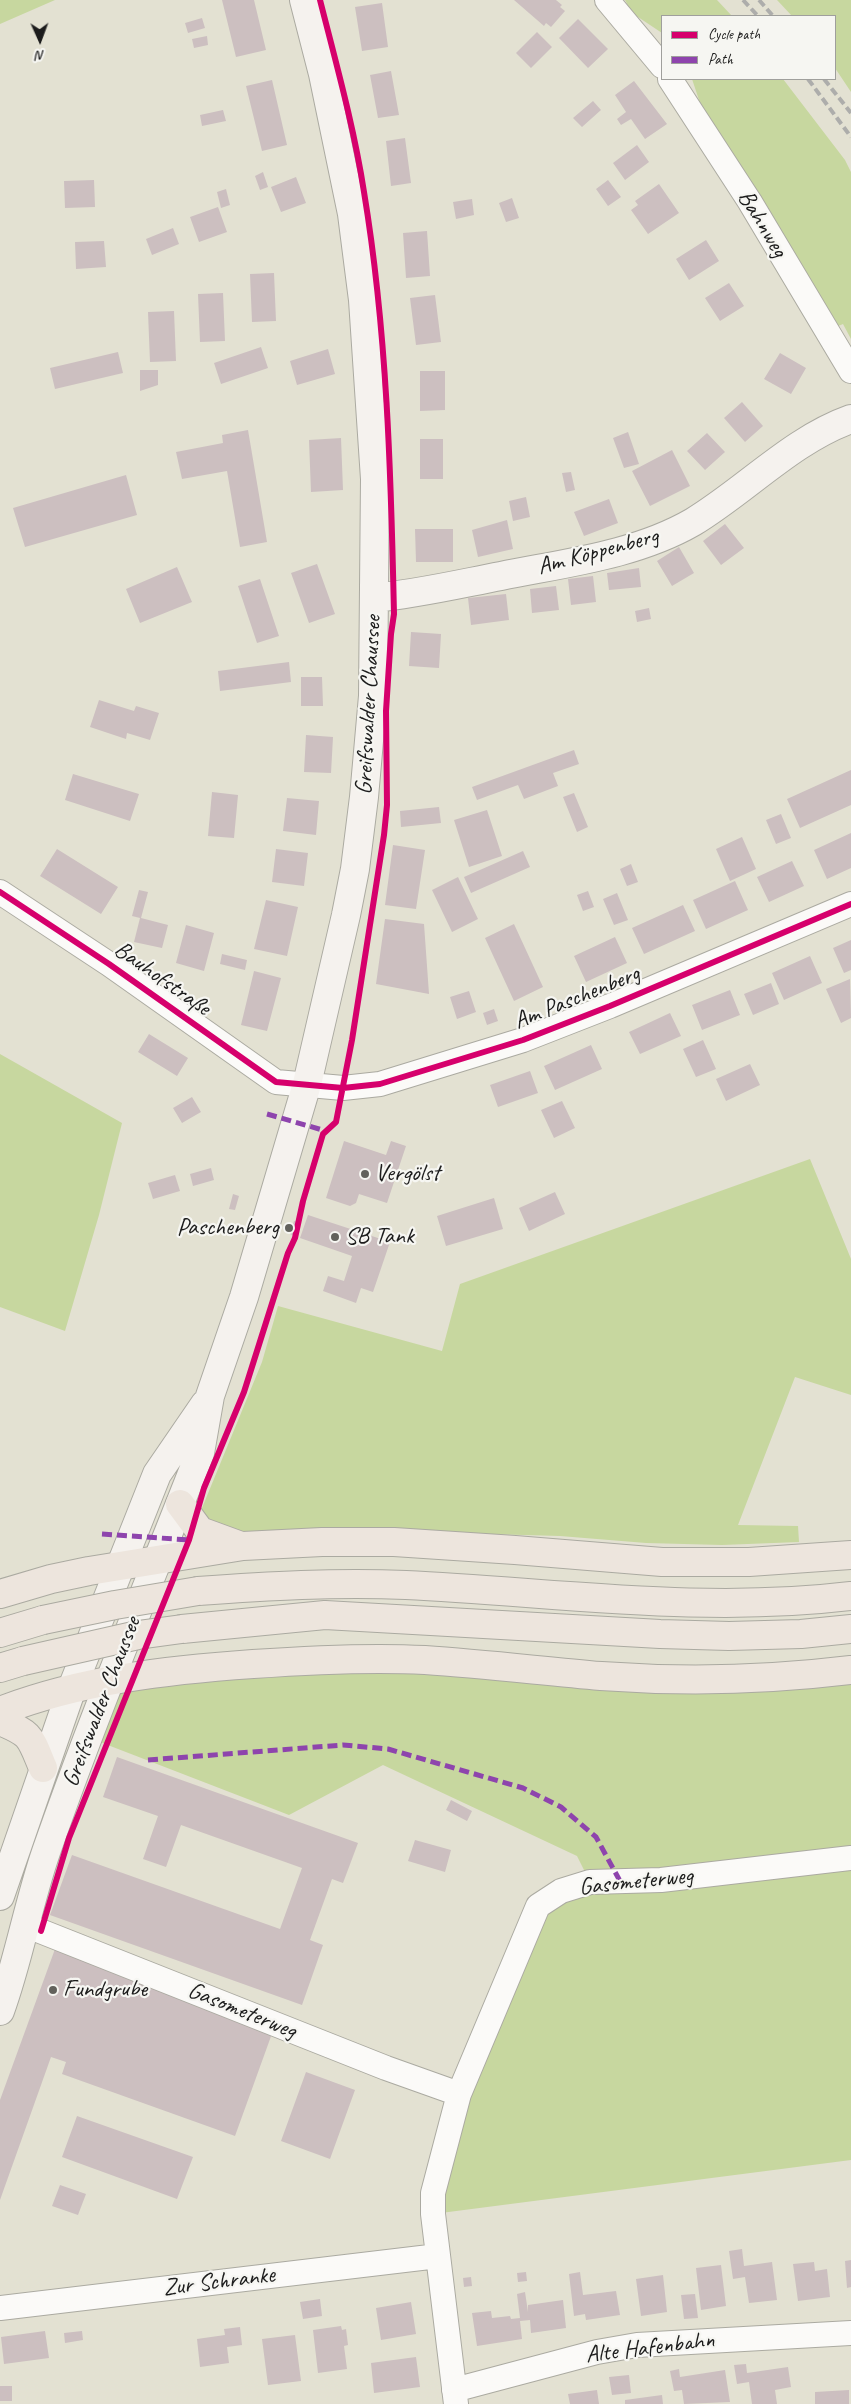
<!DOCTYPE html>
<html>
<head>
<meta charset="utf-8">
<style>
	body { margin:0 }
	#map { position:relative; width:851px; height:2404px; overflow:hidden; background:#e3e1d2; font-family:Caveat,sans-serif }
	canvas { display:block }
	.legend { position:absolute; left:661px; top:15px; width:175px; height:65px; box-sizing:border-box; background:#f6f6f2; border:1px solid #9f9f9c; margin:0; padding:6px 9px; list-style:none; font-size:15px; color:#1c1c1c }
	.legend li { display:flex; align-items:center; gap:10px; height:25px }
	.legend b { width:25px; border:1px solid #9f9f9c }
	.north { position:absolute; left:15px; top:15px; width:50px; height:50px; -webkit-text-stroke:4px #f6f6f2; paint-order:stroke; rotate:178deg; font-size:14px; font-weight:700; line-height:20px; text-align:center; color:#1c1c1c }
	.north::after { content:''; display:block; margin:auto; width:18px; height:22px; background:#1c1c1c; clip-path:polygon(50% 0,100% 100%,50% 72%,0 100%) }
</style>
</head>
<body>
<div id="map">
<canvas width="851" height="2404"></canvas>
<ul class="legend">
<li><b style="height:6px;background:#d6006c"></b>Cycle path</li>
<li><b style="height:6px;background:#8e44ad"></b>Path</li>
</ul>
<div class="north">N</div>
</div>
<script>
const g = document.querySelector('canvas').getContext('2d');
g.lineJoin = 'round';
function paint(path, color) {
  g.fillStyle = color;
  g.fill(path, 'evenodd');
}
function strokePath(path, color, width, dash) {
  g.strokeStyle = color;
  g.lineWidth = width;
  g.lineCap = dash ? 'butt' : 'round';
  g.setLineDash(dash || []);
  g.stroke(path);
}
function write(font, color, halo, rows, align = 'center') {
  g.font = font + ' Caveat,sans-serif';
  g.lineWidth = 4.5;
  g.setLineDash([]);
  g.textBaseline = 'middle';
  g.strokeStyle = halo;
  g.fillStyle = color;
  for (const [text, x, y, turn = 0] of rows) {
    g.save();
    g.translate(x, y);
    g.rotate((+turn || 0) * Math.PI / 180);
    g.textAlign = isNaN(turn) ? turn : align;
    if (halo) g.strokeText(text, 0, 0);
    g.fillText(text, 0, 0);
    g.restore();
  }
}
paint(new Path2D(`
	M0,0H55L0,24Z
	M625,0H717L732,16H662V33L632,13Z
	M777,0H851V92L835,68V16H792Z
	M692,79H783L845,160L851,172V339L843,324L836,327L764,203L700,103Z
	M0,1054L122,1123L99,1215L65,1331L0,1307Z
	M810,1159L851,1259V1395L795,1377L738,1525L798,1526L799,1542L722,1545L646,1543L560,1536L344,1530L230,1533L202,1517V1508L262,1362L278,1306L442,1351L460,1284Z
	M209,1667L851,1670V2160L433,2214V2193L538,1906L590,1882L577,1856L383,1765L289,1815L87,1737L109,1681Z`), '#c7d79f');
paint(new Path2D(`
	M222,0H254L266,50L236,57Z
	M514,0H556L562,5L560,7L565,11L551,27L546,23L544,26Z
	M382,3L388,47L362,51L355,7Z
	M202,18L205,28L188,33L185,23Z
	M578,19L608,49L588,68L559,38Z
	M537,32L552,47L531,68L516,53Z
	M207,36L208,45L194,48L192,39Z
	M391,71L399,115L378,118L370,75Z
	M272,80L287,145L262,151L246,86Z
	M634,81L667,124L645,139L631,119L621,125L617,119L626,112L615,95Z
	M593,101L601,110L582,127L573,118Z
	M223,110L226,121L202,126L200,115Z
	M405,138L411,183L391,186L386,141Z
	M637,145L649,162L625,180L613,163Z
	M263,172L268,187L260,190L255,176Z
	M296,177L306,203L281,212L271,187Z
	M94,180L95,207L65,208L64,181Z
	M608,180L621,197L608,206L596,189Z
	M659,184L679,213L648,234L631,210L638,205L635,201Z
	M226,189L230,205L221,208L217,192Z
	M512,198L519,218L506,222L499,203Z
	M472,199L474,215L456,219L453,202Z
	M218,207L227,232L199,242L190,217Z
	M173,228L179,244L152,255L146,239Z
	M427,231L430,276L406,278L403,233Z
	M706,240L719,261L689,280L676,259Z
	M104,241L106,267L76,269L75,242Z
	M274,273L276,321L252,322L250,274Z
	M729,283L744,306L720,321L705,298Z
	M223,293L225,341L200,342L198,294Z
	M435,295L441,342L416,345L410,298Z
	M174,311L176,361L150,362L148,312Z
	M261,347L268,368L221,384L214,363Z
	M328,349L335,374L297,385L290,361Z
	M118,352L123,373L55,389L50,368Z
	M780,353L806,368L791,394L764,379Z
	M140,370H158V385L140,391Z
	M420,371H445V410L420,411Z
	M742,402L763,426L745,442L724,418Z
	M248,430L267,542L240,547L227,471L182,479L176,452L223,443L222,435Z
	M628,432L639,464L624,468L613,438Z
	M707,433L725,452L705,470L687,451Z
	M341,438L343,490L311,492L309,440Z
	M420,439H443V479H420Z
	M672,450L690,486L650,506L632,471Z
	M571,472L575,490L566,492L562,473Z
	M126,475L137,515L25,547L13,508Z
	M526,497L530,517L513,521L509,501Z
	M609,499L618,523L584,536L574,512Z
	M507,520L513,549L478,557L472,530Z
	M725,524L744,548L721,565L703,541Z
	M415,529H453V562H416Z
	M679,547L694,573L672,586L657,561Z
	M317,564L335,614L309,623L291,573Z
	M177,567L192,602L140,623L126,589Z
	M639,568L641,587L609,590L607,573Z
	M593,576L596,602L571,605L568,579Z
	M260,579L279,636L257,643L238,586Z
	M556,586L559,610L532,613L530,589Z
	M506,594L509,620L471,625L468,598Z
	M649,608L651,619L637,622L635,611Z
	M411,632L441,634L439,668L409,666Z
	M289,662L291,682L220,691L218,671Z
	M301,677H322L323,706H301Z
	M99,700L134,711L136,706L159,713L150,740L127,733L126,739L90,727Z
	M306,735L333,737L331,773L304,772Z
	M574,750L579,764L553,773L558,786L524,799L518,785L477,800L472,787Z
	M851,770V805L800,828L787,799Z
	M73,774L139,794L130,821L65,800Z
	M212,792L238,795L234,838L208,836Z
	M574,793L588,827L577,832L563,797Z
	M287,798L319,801L316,835L283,831Z
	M439,807L441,823L401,827L400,811Z
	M487,810L502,856L469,867L454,820Z
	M781,814L791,838L776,844L766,820Z
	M851,833V868L827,879L814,850Z
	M742,837L756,869L730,881L716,849Z
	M393,845L425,850L416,909L385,905Z
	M57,849L118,887L101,914L40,876Z
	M276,849L308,853L304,886L272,882Z
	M523,851L530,867L471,893L464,877Z
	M792,861L804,886L769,902L757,877Z
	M631,864L638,882L627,886L620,869Z
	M458,877L478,919L452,932L432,890Z
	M735,881L748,910L706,929L693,900Z
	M139,890L148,892L141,918L168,925L162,948L134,942L140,918L132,916Z
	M588,891L594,907L583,911L577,895Z
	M617,893L628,920L614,925L603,899Z
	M266,900L298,907L287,956L254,949Z
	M683,905L695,931L644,954L632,928Z
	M385,919L424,924L429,994L376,984Z
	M514,924L543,987L514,1001L485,938Z
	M186,925L214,933L204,971L176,963Z
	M615,937L627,963L586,982L574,956Z
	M851,940V970L844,973L833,948Z
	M222,954L247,960L245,970L220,964Z
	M810,956L822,983L784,1000L772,973Z
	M254,971L281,978L267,1031L241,1025Z
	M850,979L851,1018L841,1023L826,989Z
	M771,983L779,1004L753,1015L744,994Z
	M730,990L740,1015L702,1030L692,1005Z
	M469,991L476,1012L457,1019L450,997Z
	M494,1009L498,1021L487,1025L483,1013Z
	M670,1013L681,1036L640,1054L629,1032Z
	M149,1034L188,1058L177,1076L138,1052Z
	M703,1040L716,1069L696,1077L683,1049Z
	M591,1045L602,1069L555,1090L544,1066Z
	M750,1064L760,1085L726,1101L716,1079Z
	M530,1071L538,1093L498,1107L490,1085Z
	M192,1097L201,1112L182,1123L173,1108Z
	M562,1101L575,1128L554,1138L541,1110Z
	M344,1141L386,1155L391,1141L406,1146L387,1203L359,1194L356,1203L350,1206L326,1198Z
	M211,1168L214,1180L193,1186L190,1174Z
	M175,1175L180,1191L153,1199L148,1183Z
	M555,1192L565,1214L529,1231L519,1208Z
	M233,1194L239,1196L235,1210L229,1209Z
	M494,1198L503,1229L446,1246L437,1216Z
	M308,1215L390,1242L373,1292L361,1288L356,1303L323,1291L328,1276L344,1281L352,1256L300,1238Z
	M294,1221L299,1222L295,1236L290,1234Z
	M117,1757L358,1843L343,1883L332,1879L310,1940L323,1945L302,2005L50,1915L72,1855L280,1929L302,1868L181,1825L166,1867L143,1859L158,1816L103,1797Z
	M451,1800L472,1811L467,1821L446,1810Z
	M415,1840L451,1850L445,1872L408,1861Z
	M55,1949L274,2028L235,2136L62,2074L66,2062L51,2057L0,2200V2100Z
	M306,2072L355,2090L330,2159L281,2141Z
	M77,2116L193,2157L177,2199L62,2157Z
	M60,2185L86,2194L78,2215L52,2206Z
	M742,2249L744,2266L772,2262L777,2300L749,2303L745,2277L733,2279L729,2251Z
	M851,2260V2287L847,2288L845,2261Z
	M814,2262L815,2271L827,2269L830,2297L798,2301L793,2264Z
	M721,2265L726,2306L701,2310L696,2268Z
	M526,2272L527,2281L518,2282L517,2273Z
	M580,2272L583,2295L616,2291L620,2315L586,2320L585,2314L574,2316L569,2274Z
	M663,2275L667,2312L641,2316L636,2279Z
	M471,2277L472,2286L464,2287L463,2278Z
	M525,2292L528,2312V2305L563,2300L566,2328L531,2333L530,2320L520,2321L522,2339L477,2346L472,2313L491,2311L492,2318L510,2316L511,2319L520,2318L517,2294Z
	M695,2294L698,2318L684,2319L681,2295Z
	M320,2299L322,2316L303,2319L300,2302Z
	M411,2302L416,2334L381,2340L376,2308Z
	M341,2326L342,2330L346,2329L348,2345L344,2346L347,2369L318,2373L313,2330Z
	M240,2327L242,2345L227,2347L229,2363L200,2367L197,2339L225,2335L224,2329Z
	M45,2331L49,2358L4,2364L1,2337Z
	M82,2331L83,2340L65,2343L64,2333Z
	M295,2335L301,2381L268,2385L262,2339Z
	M416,2357L420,2387L374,2393L371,2363Z
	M746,2364L747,2373L788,2367L791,2387L775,2390L777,2404H752L749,2382L737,2384L734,2365Z
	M679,2369L680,2377L725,2370L730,2402L684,2404L682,2390L674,2391L670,2371Z
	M629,2375L631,2393L612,2395L609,2377Z
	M0,2386H12V2401H0Z
	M597,2390L599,2404H570L568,2394Z
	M849,2390V2404H815V2392Z
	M662,2395L663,2404H625V2400Z`), '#ccbfc0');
const street = new Path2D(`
	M607,0L662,66
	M670,79L750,202L851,371
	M0,892L109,964L276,1082L343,1088L380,1084L523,1040L610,1006L851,904
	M25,1925L386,2068L459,2094
	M0,2308L438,2256
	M454,2390L597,2352L637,2345L851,2333
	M456,2404L433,2214V2193L459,2094L538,1906L561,1891L590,1882L661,1880L851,1858`);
const secondary = new Path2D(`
	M374,598C417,594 459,584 501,576C565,563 636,555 693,522C746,490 792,440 851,419
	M0,1896L72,1688L157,1474L205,1404
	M0,2011C19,1959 28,1904 46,1852C93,1717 148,1586 200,1453L210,1396L244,1297L307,1084L346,915L355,869L364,797L373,696L375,479L363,300L352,214L323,74L304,0`);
const highway = new Path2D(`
	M180,1504L200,1531L241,1546
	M198,1591C267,1586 336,1582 406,1585C554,1592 702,1614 851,1596
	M0,1594L51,1579L89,1571L243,1546L322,1542H394L515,1550L662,1562H749L851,1555
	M182,1629L325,1615L660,1634L729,1636L801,1634L851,1629
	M0,1633L43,1620
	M0,1668L23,1661
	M0,1711C81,1680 166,1670 253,1664C310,1660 368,1657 425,1660C484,1664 543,1671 601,1676C684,1682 769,1680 851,1670
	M0,1721C32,1734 30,1737 43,1768`);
strokePath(street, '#abaaa1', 26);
strokePath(secondary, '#abaaa1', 30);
strokePath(highway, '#abaaa1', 30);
strokePath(street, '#fbfaf8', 24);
strokePath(secondary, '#f5f2ee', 28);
strokePath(highway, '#ede5dd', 28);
strokePath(new Path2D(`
	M743,0L758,16
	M759,0L773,16
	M808,79L851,137
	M824,79L851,113`), '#adadab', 4, [8, 4]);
const highwayBridge = new Path2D(`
	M43,1620L115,1605L198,1591
	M23,1661L138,1635L182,1629`);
strokePath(highwayBridge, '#abaaa1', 30, []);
strokePath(highwayBridge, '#ede5dd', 28);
strokePath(new Path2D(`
	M267,1114L326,1131
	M102,1534L189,1540
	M148,1760L343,1745L388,1749L523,1788L561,1807L596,1837L620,1881`), '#8e44ad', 5, [10, 5]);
strokePath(new Path2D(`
	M0,892L109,964L276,1082L343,1088L380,1084L523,1040L610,1006L851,904
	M41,1931L69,1838L189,1540L204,1488L244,1392L288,1253L295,1238L303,1201L323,1134L336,1122L352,1040L384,835L387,805L386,711L391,634L394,614C391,473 387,331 364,192C354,127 336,63 320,0`), '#d6006c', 6);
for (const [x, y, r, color] of [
	[365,1174,5,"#62615c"],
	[289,1228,5,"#62615c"],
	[335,1237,5,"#62615c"],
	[53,1990,5,"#62615c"]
]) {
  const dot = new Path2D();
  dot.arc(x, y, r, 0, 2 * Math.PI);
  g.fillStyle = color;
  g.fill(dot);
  strokePath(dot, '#f6f6f2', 2);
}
write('24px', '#1c1c1c', '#f6f6f2', [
	["Bahnweg",762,224,59],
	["Am Köppenberg",598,552,-15],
	["Greifswalder Chaussee",369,705,-87],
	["Bauhofstraße",162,979,35],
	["Am Paschenberg",577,998,-22],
	["Greifswalder Chaussee",102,1702,-69],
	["Gasometerweg",636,1882,-6],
	["Gasometerweg",242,2011,22],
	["Zur Schranke",219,2282,-7],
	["Alte Hafenbahn",650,2348,-7]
]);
write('24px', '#1c1c1c', '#f6f6f2', [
	["Vergölst",375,1174],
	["Paschenberg",279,1228,"right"],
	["SB Tank",345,1237],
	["Fundgrube",63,1990]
], 'left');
</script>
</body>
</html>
